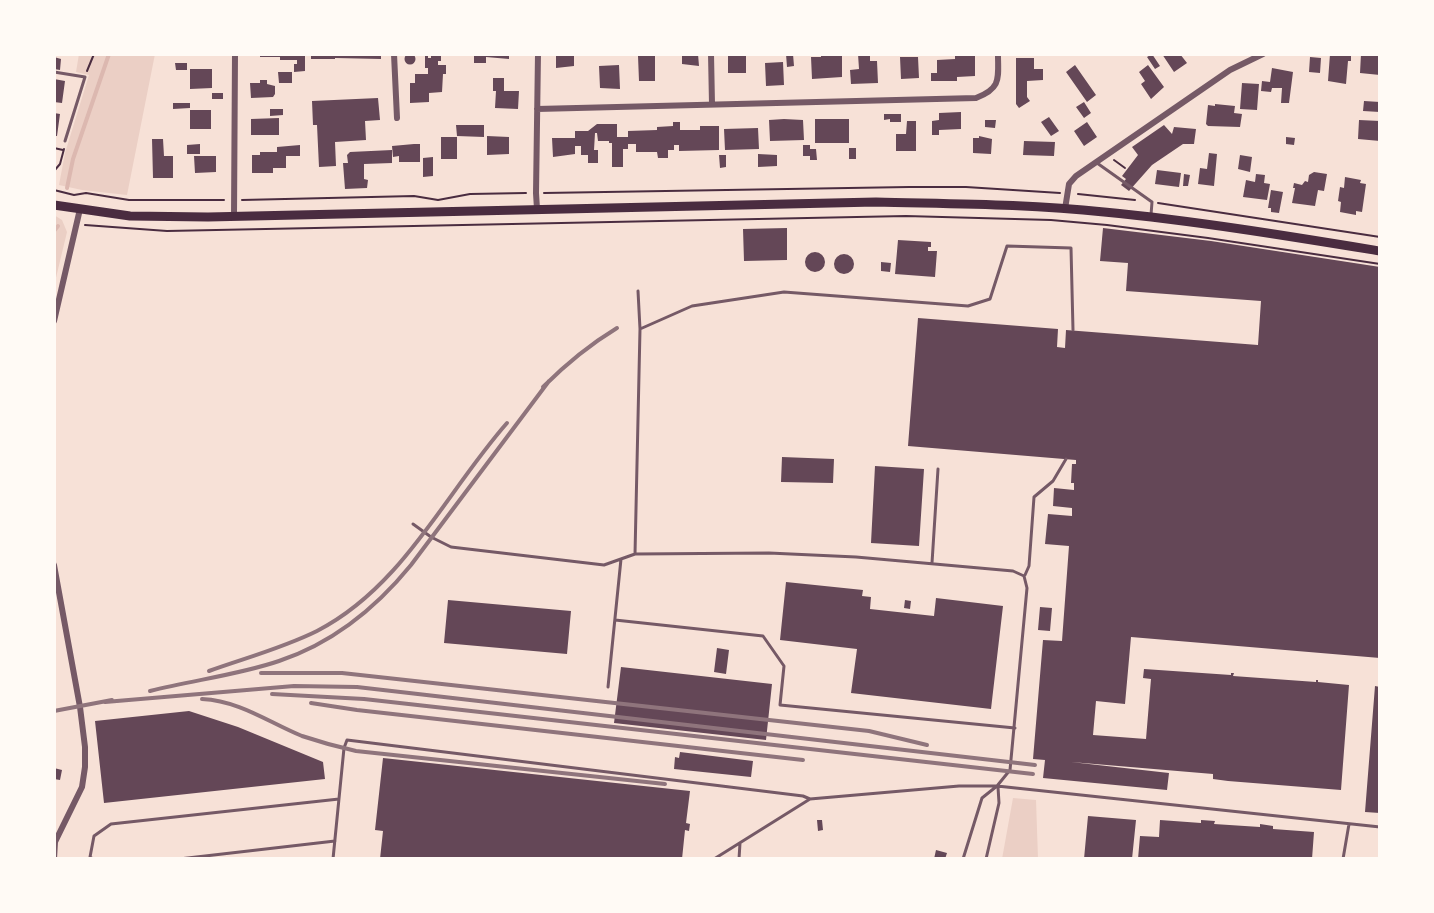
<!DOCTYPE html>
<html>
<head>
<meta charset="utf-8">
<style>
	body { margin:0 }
	#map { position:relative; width:1434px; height:913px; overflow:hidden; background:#f7e1d7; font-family:"Work Sans",sans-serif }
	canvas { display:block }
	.frame { position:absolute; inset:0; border:56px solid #fffaf5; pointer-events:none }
</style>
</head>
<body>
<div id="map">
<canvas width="1434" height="913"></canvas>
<div class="frame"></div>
</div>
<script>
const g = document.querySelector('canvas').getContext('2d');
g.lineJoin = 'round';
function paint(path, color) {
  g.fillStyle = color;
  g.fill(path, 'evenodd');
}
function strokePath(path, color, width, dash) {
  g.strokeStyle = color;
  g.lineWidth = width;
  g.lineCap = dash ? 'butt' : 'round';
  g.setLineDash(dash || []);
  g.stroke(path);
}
paint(new Path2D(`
	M79,54H155L127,195L82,190L59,185L65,153L89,75L76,72Z
	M54,215L62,220L67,232L54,286Z
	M1013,798L1036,800L1038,859H1002Z`), '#ebcfc5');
strokePath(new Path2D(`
	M67,188L73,159L109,54
	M54,231L58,226`), '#dcb8b0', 4);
paint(new Path2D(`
	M404.5 59a5.5 5.5 0 1 1 11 0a5.5 5.5 0 1 1-11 0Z
	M260,54H305V71L294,72V64H297V60H280V57H260Z
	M311,54H381V59L335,58V59H311Z
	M425,54H428V58H431V54H441V61H438V65H446V74H443L442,92L429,93V102L410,103V83H415V74H428V68H425Z
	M474,54H509V59L486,57V63H474Z
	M556,54H574V66L556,68Z
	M682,54H698L699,66L682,64Z
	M728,54H746V73H728Z
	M786,54H793L794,66L787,67Z
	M821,54H842V77L812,79L811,57H821Z
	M858,54H870V61H877L878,83L851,84L850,70L859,69Z
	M1152,54L1160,66L1155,69L1147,57Z
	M1162,54H1180L1187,63L1174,72Z
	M1330,54H1351V61H1348L1346,84L1328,81Z
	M1361,54L1380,55V75L1360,73Z
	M955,55H975V76L957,77V81H931V73H937V60L955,59Z
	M638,56H655V81H639Z
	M54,57L61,59L60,70L54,69Z
	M900,57H918L919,78L901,79Z
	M1310,57L1321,58L1320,73L1309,72Z
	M1016,58H1034V69H1043V80L1027,81V97L1030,101L1019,108L1016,104Z
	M783,62L784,85L766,86L765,63Z
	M175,63H187V70H176Z
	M619,65L620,89L600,88L599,66Z
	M1075,65L1096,95L1087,102L1066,72Z
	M1148,65L1164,87L1151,99L1141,84L1145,81L1139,72Z
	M1272,68L1293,72L1289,103H1281L1282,88H1272L1271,92L1261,91L1262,81L1270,82Z
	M190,69H212V88L190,89Z
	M278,72H292V83H279Z
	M493,78H504V91H519L518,109L495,108L496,91H493Z
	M54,79L65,81L62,103L54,102Z
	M260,80H267V84L275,86V94L273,97L251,98L250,83H260Z
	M1242,83L1259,84L1257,110L1240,109Z
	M212,93H223V99H212Z
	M378,98L380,120L365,121L366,140L335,142L336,166L319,167L317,125H313L312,101Z
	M1364,101L1380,102V112L1363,111Z
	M1084,102L1091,113L1084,118L1076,107Z
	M173,103H190V108L173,109Z
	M1215,104L1235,106L1234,113L1242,114L1240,127L1208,126L1206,124L1208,105L1215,106Z
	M270,109H283V115L270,116Z
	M190,110H211V129H190Z
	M961,112V129L939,130V135H932V121L939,120V113Z
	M54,113L60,114L57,136H54Z
	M884,114H901V122H890V119L884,120Z
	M1049,117L1059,131L1051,136L1041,122Z
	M279,118V135H251V119Z
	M784,119L803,120L804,140L770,141L769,120Z
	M815,119H849V143H815Z
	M985,120H996L995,128L985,127Z
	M1359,120L1380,121V141L1358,139Z
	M907,121H916V151H896V134H906Z
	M673,122H680V130H700V126H719V150L679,151V145H674V150H668V158H658L657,152H636V144H628V149H623V167H612V143H609V141H598L597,133H595L594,150H598V163H588V155H581V146H575V154L553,157L552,138H575V131H588L597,124H617V137H628V131L657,130V127L673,126Z
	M1087,122L1097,137L1084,146L1074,131Z
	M456,125H484V137L457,136Z
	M1164,125L1172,134L1174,127L1196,129L1194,144H1183L1152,165L1129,191L1121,185L1126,179L1122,176L1138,155L1132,147Z
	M758,128L759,149L725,150L724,129Z
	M487,136L509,137V154L487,155Z
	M979,136L992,139L991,154L973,153V138H979Z
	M441,137H457V159H441Z
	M1286,137L1295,138L1294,145L1286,144Z
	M152,139H163L164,156H173V178H153Z
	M1024,141L1055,142L1054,156L1023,155Z
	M200,144V154H187V145Z
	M414,144H420V162H399V156L393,157L392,146Z
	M300,145V156H286V168H273V173H252V155H260V152H277V147Z
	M803,145H810V149H816L817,160H810V156H803Z
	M849,148H856V159H849Z
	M392,150V163L364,164V179L368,180L367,188L345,189L343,163H348L347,155L350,152Z
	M1209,153L1217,154L1214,186L1198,184L1200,168L1207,169Z
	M758,154L777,155V166L758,167Z
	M719,155H726V167L720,168Z
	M1240,155L1252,157L1250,172L1238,169Z
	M194,156H216V172L195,173Z
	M433,157V176L423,177V158Z
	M1157,170L1181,173L1179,187L1155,184Z
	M1314,172L1327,174L1324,191L1318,190L1315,206L1292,203L1295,188H1293L1294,183L1302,185L1305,181L1308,182L1309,175Z
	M1184,174L1190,175L1188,186H1183Z
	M1256,174L1265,175L1264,183L1270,184L1267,200L1243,197L1246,180L1255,182Z
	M1345,177L1361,180L1360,183L1366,184L1362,212L1356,211V215L1340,212L1341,202L1338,201L1340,187L1344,188Z
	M1271,190L1283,192L1279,213L1271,212V208H1268Z
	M787,228V260L744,261L743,229Z
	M1103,228L1211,241L1380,267V658L1131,637L1125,704L1096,701L1093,735L1146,739L1151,679L1143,678L1144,669L1231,675V673H1234L1233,676L1316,682V680H1318V682L1349,685L1341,790L1228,781L1213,779V774L1071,762L1169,773L1167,790L1043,778L1045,760L1033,759L1043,640L1062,641L1069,546L1045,544L1048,514L1072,516V508L1053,506L1054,488L1074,490V483H1071L1072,464H1076V460L908,446L918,318L1058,329L1057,347L1065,348L1066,330L1258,345L1261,301L1126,291L1128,263L1100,261Z
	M898,240L931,242V247H928V251H937L935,277L895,274Z
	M805 262a10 10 0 1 1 20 0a10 10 0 1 1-20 0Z
	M834 264a10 10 0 1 1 20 0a10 10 0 1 1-20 0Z
	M881,262L891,263L890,272L881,271Z
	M782,457L834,459L833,483L781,482Z
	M875,466L924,469L919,546L871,543Z
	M786,582L863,590L862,596L871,597L870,609L934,616L936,598L1003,606L991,709L851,693L857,649L780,640Z
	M448,600L571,611L567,654L444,643Z
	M905,600L911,601L910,609L904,608Z
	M1040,607L1052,608L1050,631L1038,630Z
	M717,648L729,650L726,674L714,672Z
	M621,667L772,684L766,740L614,723Z
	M1375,686L1380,687V813L1365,812Z
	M189,711L238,727L323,762L325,779L104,803L95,721Z
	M680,752L753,761L751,777L674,769L675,757L679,758Z
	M383,758L690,791L686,823L690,824L689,831L685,830L682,859H380L383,831L375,830Z
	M54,768L62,770L60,780L54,779Z
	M1088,816L1136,820L1132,859H1084Z
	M817,820H822L823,830L818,831Z
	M1160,820L1201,823V820L1215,821L1214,824L1260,827V824L1273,826V829L1314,832L1312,859H1138L1140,836L1159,837Z
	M936,850L947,853L945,859H934Z`), '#644757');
strokePath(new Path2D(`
	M87,71L94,54
	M54,148L63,150
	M1114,160L1125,168
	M54,171L60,164L64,149
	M54,190L74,195L86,193L129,200H224
	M544,193L909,187H966L1060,193
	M1078,194L1135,200
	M242,200L414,196L438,200L470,194L526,193
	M1158,203L1380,237
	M85,225L167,231L906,216L1051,220L1107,225L1208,238L1380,264`), '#4a2c40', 2);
strokePath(new Path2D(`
	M54,72L85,77L65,141
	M1097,163L1152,202L1151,215
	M640,329L692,306L784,292L968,306L990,299L1007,246L1071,248L1073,330
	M413,524L431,537L451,547L604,565L635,554L769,553L856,557L1013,571L1024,576L1027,588L1010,770L997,786L982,798L963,859
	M635,554L640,329L638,291
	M932,563L938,469
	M1025,575L1029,566L1034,497L1053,481L1066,459
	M615,620L763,636L784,666L780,705L1015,728
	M608,687L621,559
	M93,859L90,857L94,836L111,824L339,799
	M179,859L335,841
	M333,859L344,748L347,740L803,796L810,799
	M714,859L810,799L959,786H997L1380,827
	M739,859L740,843
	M986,859L999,803L998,787
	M1343,859L1349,824`), '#755966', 3);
strokePath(new Path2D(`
	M394,54L397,118
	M711,54L712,104
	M537,109L976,98C1002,88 998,78 998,54
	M537,209L536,193L538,54
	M1065,209L1069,184L1076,176L1230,70L1263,54
	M234,216L235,54
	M54,321L80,209
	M54,565L80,707L85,747V767L82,787L55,842L54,859`), '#755966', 6);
strokePath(new Path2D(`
	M54,205L130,216L208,217L876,202C952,204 1028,204 1104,212C1197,221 1288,236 1380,251`), '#4a2c40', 9);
strokePath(new Path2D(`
	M543,387C566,364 589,345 617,328
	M209,671C245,658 283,648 317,631C403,587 446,492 507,423
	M261,673H342L869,731L927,745
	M150,691C193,680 238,675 279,661C333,643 376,608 411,565L549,381
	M272,694L364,699L1033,774
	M202,699C240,701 268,722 302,736C320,742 338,747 356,751L665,784
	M105,702L294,686L357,687L1035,765
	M311,703L357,710L803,760
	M54,711L112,700`), '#8f747c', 4);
</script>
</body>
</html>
